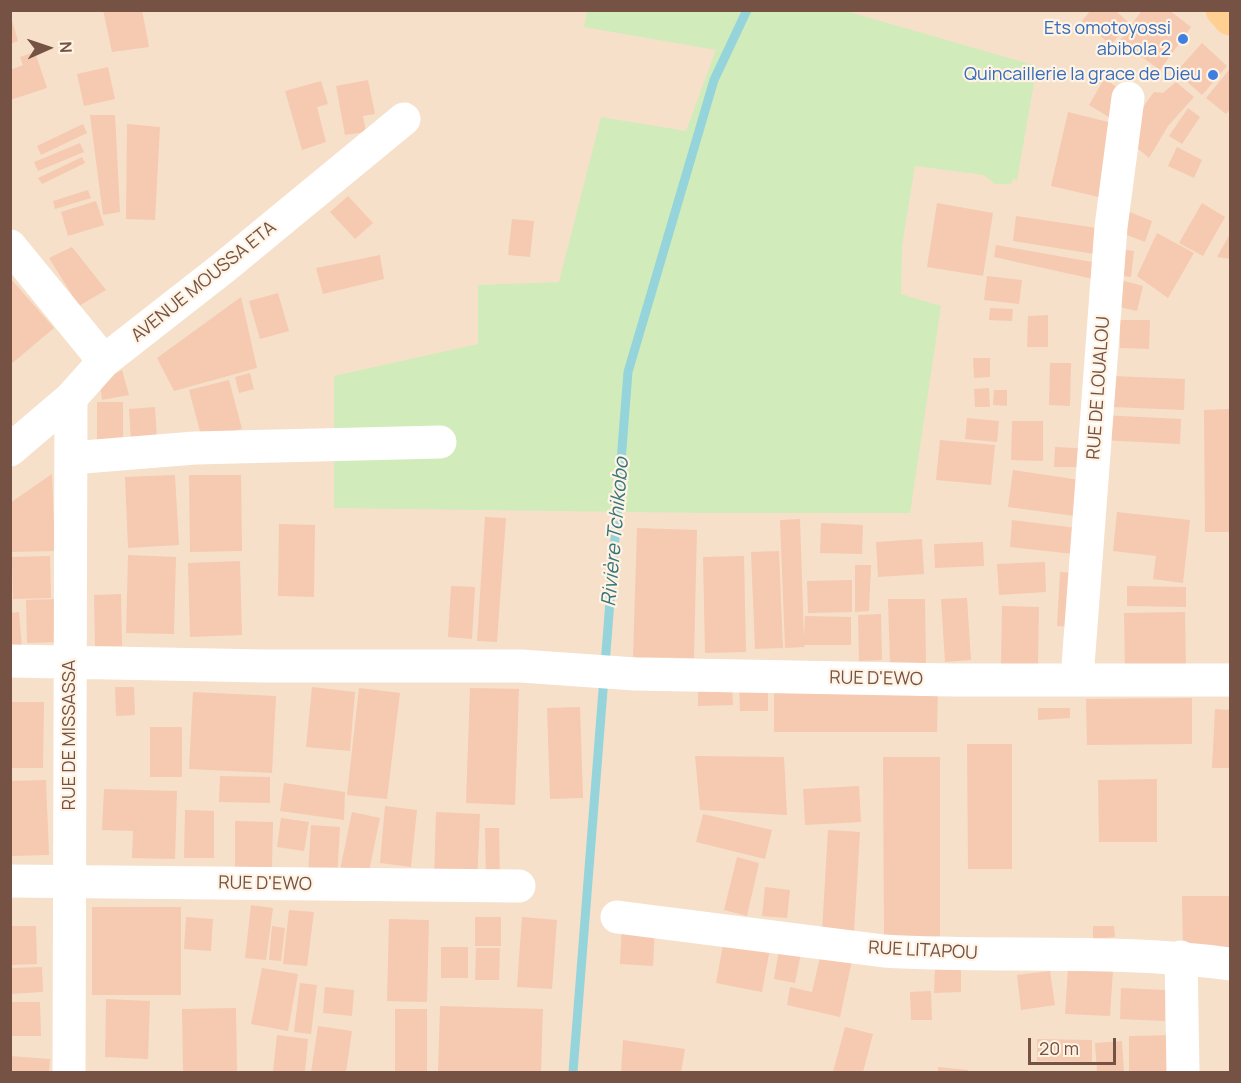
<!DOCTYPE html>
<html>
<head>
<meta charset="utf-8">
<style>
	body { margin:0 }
	#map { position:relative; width:1241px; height:1083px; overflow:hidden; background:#feefdc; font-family:Manrope,sans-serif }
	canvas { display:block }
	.frame { position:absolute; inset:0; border:12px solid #755243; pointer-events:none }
	.north { position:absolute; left:18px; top:18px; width:60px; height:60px; -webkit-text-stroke:4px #fff3e4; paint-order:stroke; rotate:87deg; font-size:16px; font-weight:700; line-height:24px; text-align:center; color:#755243 }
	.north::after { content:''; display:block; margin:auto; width:21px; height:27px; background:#755243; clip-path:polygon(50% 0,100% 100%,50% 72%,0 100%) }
	.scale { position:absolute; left:1028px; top:1038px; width:88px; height:27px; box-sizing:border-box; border:3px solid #755243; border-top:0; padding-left:8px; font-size:18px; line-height:21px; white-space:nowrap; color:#755243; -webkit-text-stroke:4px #fff3e4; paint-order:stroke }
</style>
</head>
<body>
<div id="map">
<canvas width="1241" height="1083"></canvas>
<div class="frame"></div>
<div class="north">N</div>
<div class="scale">20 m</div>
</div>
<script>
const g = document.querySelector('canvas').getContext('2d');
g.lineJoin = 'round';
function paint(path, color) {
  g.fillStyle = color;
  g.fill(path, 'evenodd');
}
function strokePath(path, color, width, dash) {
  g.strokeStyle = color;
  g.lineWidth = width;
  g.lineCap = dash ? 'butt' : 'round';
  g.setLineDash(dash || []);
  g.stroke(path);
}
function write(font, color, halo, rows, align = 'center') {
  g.font = font + ' Manrope,sans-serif';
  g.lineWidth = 4.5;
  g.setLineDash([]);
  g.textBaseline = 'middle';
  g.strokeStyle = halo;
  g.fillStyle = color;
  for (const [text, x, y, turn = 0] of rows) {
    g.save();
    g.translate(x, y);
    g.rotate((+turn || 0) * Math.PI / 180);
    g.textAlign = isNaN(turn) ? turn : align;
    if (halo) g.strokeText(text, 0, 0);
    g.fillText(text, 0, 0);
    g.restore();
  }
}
paint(new Path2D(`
	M11,11H1230V1072H11Z`), '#f6e0ca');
paint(new Path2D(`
	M587,11H846L1037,66L1017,180L1013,179L1011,184H995L984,175L915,166L902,246L901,294L941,306L910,513H704L334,508V376L478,344V285L559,282L601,117L686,131L716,50L584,27Z`), '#d1ecba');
strokePath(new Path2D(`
	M573,1072L628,372L714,80L747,10`), '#95d4db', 9);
paint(new Path2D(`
	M103,10H142L149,47L112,52Z
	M1091,10H1115L1129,23L1111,45L1082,21Z
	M1142,10H1169L1191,27L1160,70L1120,41Z
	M10,14L18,41L10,44Z
	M1202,43L1227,66L1202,95L1176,72Z
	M35,52L47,88L10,100V70L23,65L20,57Z
	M108,67L115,99L84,106L77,74Z
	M1229,70L1230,109L1226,114L1206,98Z
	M1104,79L1127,93L1112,119L1089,105Z
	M368,80L375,114L363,116L366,132L345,135L336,86Z
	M321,81L328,104L317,107L326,142L302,150L285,91Z
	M1176,82L1194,97L1168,126L1149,158L1130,142L1138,114L1154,92L1163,93Z
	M1188,108L1200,117L1182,144L1169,136Z
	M1068,112L1120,125L1103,198L1051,186Z
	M90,115H115L120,212L103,215Z
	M83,124L87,133L41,155L37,146Z
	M127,124L160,127L155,220L126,219Z
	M80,143L84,152L38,171L34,162Z
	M1177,147L1202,160L1194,178L1168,166Z
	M82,157L85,163L42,184L38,178Z
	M88,190L91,198L55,209L53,201Z
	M348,196L373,223L355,239L330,212Z
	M96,201L104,225L68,236L61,212Z
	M937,203L993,213L983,276L927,267Z
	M1202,203L1225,217L1203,256L1179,243Z
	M1130,212L1152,221L1145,242L1122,233Z
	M1016,216L1097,228L1094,254L1013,241Z
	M512,219L534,221L530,257L508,255Z
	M1157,233L1194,253L1168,298L1137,276Z
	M1230,234V259L1217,257Z
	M996,245L1098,263L1093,279L994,257Z
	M72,247L106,290L79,306L49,258Z
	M1117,249L1134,251L1131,277L1114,275Z
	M380,255L384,279L323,294L316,268Z
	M987,276L1022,280L1019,304L984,300Z
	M10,278L54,328L10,365Z
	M1121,280L1143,286L1137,311L1115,306Z
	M278,293L289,331L260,339L249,301Z
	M241,297L257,368L174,391L157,358Z
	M990,308L1013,309L1012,321L989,320Z
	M1048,315V347H1027L1028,316Z
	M1120,320H1150L1149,349L1120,348Z
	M973,358H990V377L974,378Z
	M1050,363H1071L1070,406L1049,405Z
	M122,370L129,395L102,400L100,382Z
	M250,373L254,389L239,393L235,377Z
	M1113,376L1185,379L1184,410L1112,407Z
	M229,380L242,429L202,439L189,390Z
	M989,388L990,407H975L974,389Z
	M994,390H1007V406L993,405Z
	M97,402H123V445L97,444Z
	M155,407L157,440L131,442L129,409Z
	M1230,409V532H1205L1204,410Z
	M1101,415L1181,419L1180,444L1100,440Z
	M967,418L999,421L997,442L965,439Z
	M1012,421H1043V461L1011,460Z
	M940,440L995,445L991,485L936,480Z
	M1055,447L1078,448L1077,467H1054Z
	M1013,470L1080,480L1075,516L1008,507Z
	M52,474L55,551L10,552V503Z
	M175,475L179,545L128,548L125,477Z
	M189,475H241L242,551L190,552Z
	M1117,512L1190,520L1183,583L1153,579L1156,556L1113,551Z
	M485,517L506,518L497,642L477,641Z
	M800,519L804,639L805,616L851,617V645H804L805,647L785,648L780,520Z
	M1012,520L1077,528L1074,554L1010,547Z
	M821,523L863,525L862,554L820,553Z
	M279,524L315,525L314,597L278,596Z
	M637,528L697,530L694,658L633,657Z
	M922,539L924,574L878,577L876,542Z
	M983,542L984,566L935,568L934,544Z
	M779,551L783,648L755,649L751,552Z
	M128,555L176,557L174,634L126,633Z
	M50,556L51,598L13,599L12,557Z
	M744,556L746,652L705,653L703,557Z
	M240,561L242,635L190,637L188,563Z
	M1045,562L1046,592L999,595L997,564Z
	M855,565H871L869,611L855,612Z
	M1060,572L1079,573L1076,627L1057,626Z
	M852,580V612L808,613L807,581Z
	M451,586L475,587L472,639L448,637Z
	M1127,586L1186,587V607L1127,606Z
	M121,594L122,646L95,647L94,595Z
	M967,598L971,660L945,662L941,599Z
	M57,599L58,642L27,643L26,600Z
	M888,599H925L926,664H890Z
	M1002,606L1039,607L1038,665H1001Z
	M19,612L22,648L10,649V613Z
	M1185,612L1186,672H1125L1124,613Z
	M881,614L882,660L859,661L858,615Z
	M739,683H768V711H740Z
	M732,684L733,705L698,706V685Z
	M115,687H134L135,715L116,716Z
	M312,687L355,692L350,751L306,747Z
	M359,688L400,693L387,799L347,795Z
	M470,688L519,689L515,805L466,803Z
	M774,689L938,690L937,732H774Z
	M193,692L276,696L272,773L189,769Z
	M1192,698V744L1087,745L1086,699Z
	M10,702H44L43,768H10Z
	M580,707L583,798L550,799L547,708Z
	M1038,708H1070V718L1038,720Z
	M1215,709L1230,710V768H1212Z
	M150,727H182V777H150Z
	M967,744H1012V869H968Z
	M695,756L784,757L787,815L700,810Z
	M883,757H940V939H884Z
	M220,776L270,777V803L219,802Z
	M1157,779V842H1099L1098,780Z
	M46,780L49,855L10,856V781Z
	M284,783L345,792L344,820L280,811Z
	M859,786L861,822L805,825L803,789Z
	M104,789L177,791L175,859L132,858L133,831L102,830Z
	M385,806L417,810L411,867L380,863Z
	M185,810L214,811V858H184Z
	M352,812L380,818L367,881L339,875Z
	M436,812L480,814L477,883L434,882Z
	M703,814L772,830L765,859L696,842Z
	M281,818L309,822L304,851L277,847Z
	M235,821L273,822L272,868H235Z
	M311,825L340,827L337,878L308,876Z
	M485,828H499L500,884H486Z
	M828,830L860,832L854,932L822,931Z
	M737,857L759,863L747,916L724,910Z
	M765,887L790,890L787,918L762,916Z
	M1182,896H1230V952L1183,953Z
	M251,905L273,908L266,960L245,958Z
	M92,907H181V995H92Z
	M289,910L314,912L307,966L283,964Z
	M186,917L213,919L211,951L184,949Z
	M475,917H501V946H475Z
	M522,917L557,920L552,989L517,987Z
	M389,919L429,920L427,1002L387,1001Z
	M622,922L655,924L653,966L620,964Z
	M10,926H36L37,964L10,965Z
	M272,926L285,928L281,961L269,960Z
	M1093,926H1114L1115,937L1093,939Z
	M725,934L771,943L762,992L716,983Z
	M780,944L802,948L795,983L774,979Z
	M823,944L854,951L840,1017L787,1005L790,987L812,992Z
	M441,947H468V978H441Z
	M476,948H500L499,980H475Z
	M42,967L43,992L10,994V968Z
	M935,967L961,968V992L934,993Z
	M262,968L298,974L288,1031L251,1024Z
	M1068,968L1113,970L1110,1016L1065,1014Z
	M1050,971L1055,1005L1021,1010L1017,975Z
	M300,983L317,985L311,1034L294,1032Z
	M325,987L354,990L352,1016L323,1013Z
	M1121,988L1166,990L1165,1021L1120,1019Z
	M931,991L932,1020H911L910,992Z
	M106,999L150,1001L148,1059L105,1057Z
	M10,1002H40L41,1036H10Z
	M440,1006L543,1009L541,1072H438Z
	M236,1008L237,1072H183L182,1009Z
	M395,1009H427V1072H395Z
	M318,1026L352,1031L346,1072H311Z
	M845,1027L873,1034L863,1072H833Z
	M277,1035L308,1039L305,1072H273Z
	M1175,1035L1176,1072H1129V1036Z
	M1037,1039L1092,1040V1062L1037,1061Z
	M623,1040L685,1049L681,1072H621Z
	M1122,1041L1124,1072H1097L1095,1043Z
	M10,1056L50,1059L49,1072H10Z
	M938,1067L968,1070V1072H938Z`), '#f6c9b1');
strokePath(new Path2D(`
	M10,246L104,361
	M10,450L71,398L104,361L223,268L404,119
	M71,458L195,448L440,442
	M10,661L264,666H521L635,674L952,680H1230
	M1077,679L1111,227L1128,98
	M10,881L519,886
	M617,917L884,951C999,958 1116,948 1230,964
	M1181,957L1183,1072
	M69,1072L71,398`), '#fff', 33);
strokePath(new Path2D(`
	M1222,10L1230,19`), '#ffd092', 33);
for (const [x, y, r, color] of [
	[1183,39,6,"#3f7fe0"],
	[1213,75,6,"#3f7fe0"]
]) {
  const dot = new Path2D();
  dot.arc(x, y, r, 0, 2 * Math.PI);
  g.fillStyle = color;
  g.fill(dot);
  strokePath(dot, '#fff3e4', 2);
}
write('18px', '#366cbe', '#fff3e4', [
	["Ets omotoyossi",1171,29],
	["abibola 2",1171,50],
	["Quincaillerie la grace de Dieu",1201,75]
], 'right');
write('18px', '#755243', '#fff3e4', [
	["AVENUE MOUSSA ETA",204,282,-39],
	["RUE DE LOUALOU",1099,388,-86],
	["RUE D'EWO",876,679,1],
	["RUE DE MISSASSA",70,735,-90],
	["RUE D'EWO",265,884,1],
	["RUE LITAPOU",923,951,3]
]);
write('italic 20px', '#36757c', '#fff3e4', [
	["Rivière Tchikobo",616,532,-85]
]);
</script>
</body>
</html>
